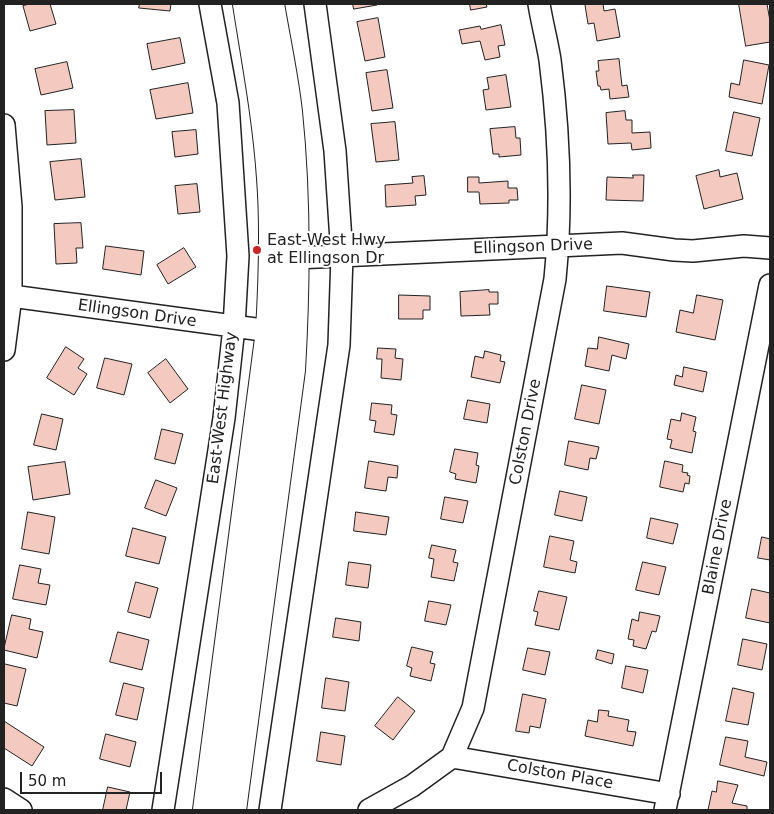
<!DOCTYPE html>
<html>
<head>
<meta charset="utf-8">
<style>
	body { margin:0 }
	#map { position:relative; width:774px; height:814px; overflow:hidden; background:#fff; font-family:"DejaVu Sans",sans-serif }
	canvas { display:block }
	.frame { position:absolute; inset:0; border:5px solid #222; pointer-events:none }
	.scale { position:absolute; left:20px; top:772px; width:142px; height:22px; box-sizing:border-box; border:2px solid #222; border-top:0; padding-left:6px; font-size:15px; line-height:18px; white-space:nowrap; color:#222; -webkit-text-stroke:4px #fff; paint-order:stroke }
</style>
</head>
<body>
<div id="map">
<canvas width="774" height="814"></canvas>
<div class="frame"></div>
<div class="scale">50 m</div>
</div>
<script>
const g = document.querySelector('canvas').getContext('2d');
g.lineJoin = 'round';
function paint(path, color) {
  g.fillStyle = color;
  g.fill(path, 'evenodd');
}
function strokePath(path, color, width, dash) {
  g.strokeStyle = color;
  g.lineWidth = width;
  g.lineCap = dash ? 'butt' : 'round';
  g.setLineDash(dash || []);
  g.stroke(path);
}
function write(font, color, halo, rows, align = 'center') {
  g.font = font + ' "DejaVu Sans",sans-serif';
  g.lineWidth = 4;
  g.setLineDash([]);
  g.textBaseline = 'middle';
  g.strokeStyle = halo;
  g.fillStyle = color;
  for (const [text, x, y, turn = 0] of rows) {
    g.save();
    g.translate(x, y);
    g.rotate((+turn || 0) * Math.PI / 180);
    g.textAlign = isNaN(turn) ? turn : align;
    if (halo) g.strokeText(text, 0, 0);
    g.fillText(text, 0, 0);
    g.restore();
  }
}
const building = new Path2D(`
	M30,4H50L56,24L30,31L23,6Z
	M140,4H171L170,11L139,8Z
	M353,4H377V5L354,9Z
	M470,4H486L487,7L471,10Z
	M593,4H603L604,11L615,9L620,37L597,41L594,23L588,24L585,5Z
	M739,4H767L770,21V42L746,46Z
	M378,18L385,57L365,61L357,22Z
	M501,25L505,45L498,46L500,57L485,60L480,41L462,44L459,30L480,26L481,29Z
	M180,38L185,63L152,70L147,44Z
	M619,59L622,86L627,85L629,97L610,99L609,89L601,90L600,86H598L596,71H599L598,61Z
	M744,60L769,65L762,104L729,97L731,83L739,85Z
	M67,62L73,88L41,95L35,69Z
	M387,70L393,108L372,111L366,73Z
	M506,75L511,107L486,110L483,90L489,89L487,78Z
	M188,83L193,113L156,119L150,90Z
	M74,110L76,143L47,145L45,111Z
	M625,111L626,120H632V133L650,132L651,148L632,150L631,143L608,144L606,113Z
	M734,112L760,118L752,156L726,151Z
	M395,122L399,160L376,162L371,124Z
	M515,127L516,138H520L521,155L499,157V154H493L490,129Z
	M196,130L198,154L175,157L172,132Z
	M81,159L85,197L55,200L50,162Z
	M719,170L720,177L737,173L743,199L704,209L696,176Z
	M633,175H644L643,201L606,200L607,177L633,178Z
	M424,176L426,195L415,196L416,205L386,207L385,185L413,183L412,177Z
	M468,177H479V183L508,181V188H517L518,200H509V203L480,204L479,192H468Z
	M197,184L200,212L178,214L175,186Z
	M81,223L83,248H76L77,263L56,264L54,224Z
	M106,246L144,251L141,275L103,269Z
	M184,248L196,267L168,284L157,265Z
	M607,286L650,292L646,317L604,311Z
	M489,290V292H498V304H489L490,315L461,316L460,292Z
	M399,295L430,296V310H423V319H399Z
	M697,295L723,300L715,340L676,332L680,310L693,313Z
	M599,337L629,344L626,359L612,355L609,371L585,366L588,348L597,349Z
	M66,347L84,359L78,368L87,374L74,395L47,378Z
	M378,348L396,349L395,358L403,359L401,380L381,378L382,359H377Z
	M485,351L501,355L500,361L505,362L500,383L471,377L475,356L483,358Z
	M105,358L132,364L124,395L97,388Z
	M166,359L188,389L170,403L148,373Z
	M684,367L707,372L703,392L674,385L676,375L682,377Z
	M582,385L606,390L599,424L575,419Z
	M468,400L490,404L487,423L464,419Z
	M372,403L392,405L391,414L397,415L394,435L374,432L376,421L370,420Z
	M682,413L696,417L693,431L696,432L692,453L670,448L672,440L667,439L671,419L680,421Z
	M42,414L63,419L56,450L34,445Z
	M162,429L183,434L175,464L155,459Z
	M569,441L599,447L596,459L590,458L588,470L565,465Z
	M455,449L478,453L476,465L479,466L476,483L455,479L456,474L450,472Z
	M369,461L398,466L397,478L388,477L386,491L365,488Z
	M665,461L683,465L682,472L688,473L687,475L690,476L689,484L685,483L683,492L660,487Z
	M65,462L70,494L33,500L28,467Z
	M156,480L177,488L166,516L145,508Z
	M560,491L587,497L582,521L555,515Z
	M445,497L468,501L463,523L441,519Z
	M28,512L55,517L49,554L22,549Z
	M356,512L389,517L386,535L354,531Z
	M651,518L678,524L673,544L647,538Z
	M133,528L166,537L159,564L126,556Z
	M550,536L574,541L570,560L577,562L575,573L544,567Z
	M762,537L770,539V560L758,558Z
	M432,545L456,550L453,562L458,563L454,581L431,577L434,559L429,558Z
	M349,562L371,565L368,588L346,585Z
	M643,562L666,567L659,595L636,590Z
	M20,565L41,569L38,583L50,585L46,605L13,599Z
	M136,582L158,588L150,618L128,612Z
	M752,589L770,593V623L746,618Z
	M539,591L567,597L559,630L535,625L538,612L534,611Z
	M429,601L451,605L446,625L425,621Z
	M640,612L660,616L656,632L652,631L646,649L633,646L634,640L628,639L632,619L638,621Z
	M12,615L31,619L29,629L43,632L37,658L4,650Z
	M336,618L361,622L359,641L333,637Z
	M118,632L149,640L142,670L110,662Z
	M743,639L767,644L762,670L738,665Z
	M412,647L433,652L430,663L435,664L431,681L410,676L412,668L407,666Z
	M528,648L550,652L545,675L523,670Z
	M598,650L614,654L612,664L596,659Z
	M5,664L26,669L17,706L4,703V670Z
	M626,666L648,670L643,693L622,688Z
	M326,678L349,682L345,711L322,708Z
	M124,683L144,688L137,720L116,715Z
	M733,688L754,693L748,725L726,721Z
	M523,694L546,699L540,728L530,726L529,733L516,731Z
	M398,697L415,711L393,740L375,726Z
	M599,710L609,711L608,716L629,720L627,731L636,732L633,746L585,736L588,720L597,722Z
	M4,721L44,747L32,766L4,748Z
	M321,732L345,736L341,765L317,761Z
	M106,734L136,742L130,767L100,759Z
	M726,737L748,741L745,757L767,762L764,776L720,765Z
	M718,781L738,785L732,803L747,806V810H708L712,791L716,792Z
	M108,787L130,792L126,810H103Z`);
paint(building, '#f3c9c0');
strokePath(building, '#222', 1);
const minor = new Path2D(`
	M4,125L11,207V296L4,350
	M296,258L622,243L674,250L693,251L744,246L770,248
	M4,295L270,331
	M452,757L669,794
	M4,799L21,810
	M163,810L224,418L234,327L238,256L228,103L210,4
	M270,810L339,345L342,256L335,151L315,4
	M369,810L412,786L452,757L473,708L555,279C562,209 559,130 550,60C547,41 542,23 539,4
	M665,810L770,285`);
const major = new Path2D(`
	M207,810L270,331C273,279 275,229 271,178C267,119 256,61 247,4
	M232,810L291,370C296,284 297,198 288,112C284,76 276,40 270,4`);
strokePath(minor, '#222', 24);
strokePath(major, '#222', 30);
strokePath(minor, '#fff', 21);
strokePath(major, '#fff', 28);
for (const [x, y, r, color] of [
	[257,250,5,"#c62828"]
]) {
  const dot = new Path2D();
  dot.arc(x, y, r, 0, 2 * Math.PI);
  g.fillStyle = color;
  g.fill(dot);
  strokePath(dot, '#fff', 2);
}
write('16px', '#222', '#fff', [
	["East-West Hwy",267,241],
	["at Ellingson Dr",267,259]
], 'left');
write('16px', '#222', '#fff', [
	["Ellingson Drive",533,247,-2],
	["Ellingson Drive",137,314,8],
	["East-West Highway",223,408,-83],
	["Colston Drive",526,432,-79],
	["Blaine Drive",718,547,-79],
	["Colston Place",560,775,10]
]);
</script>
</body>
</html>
